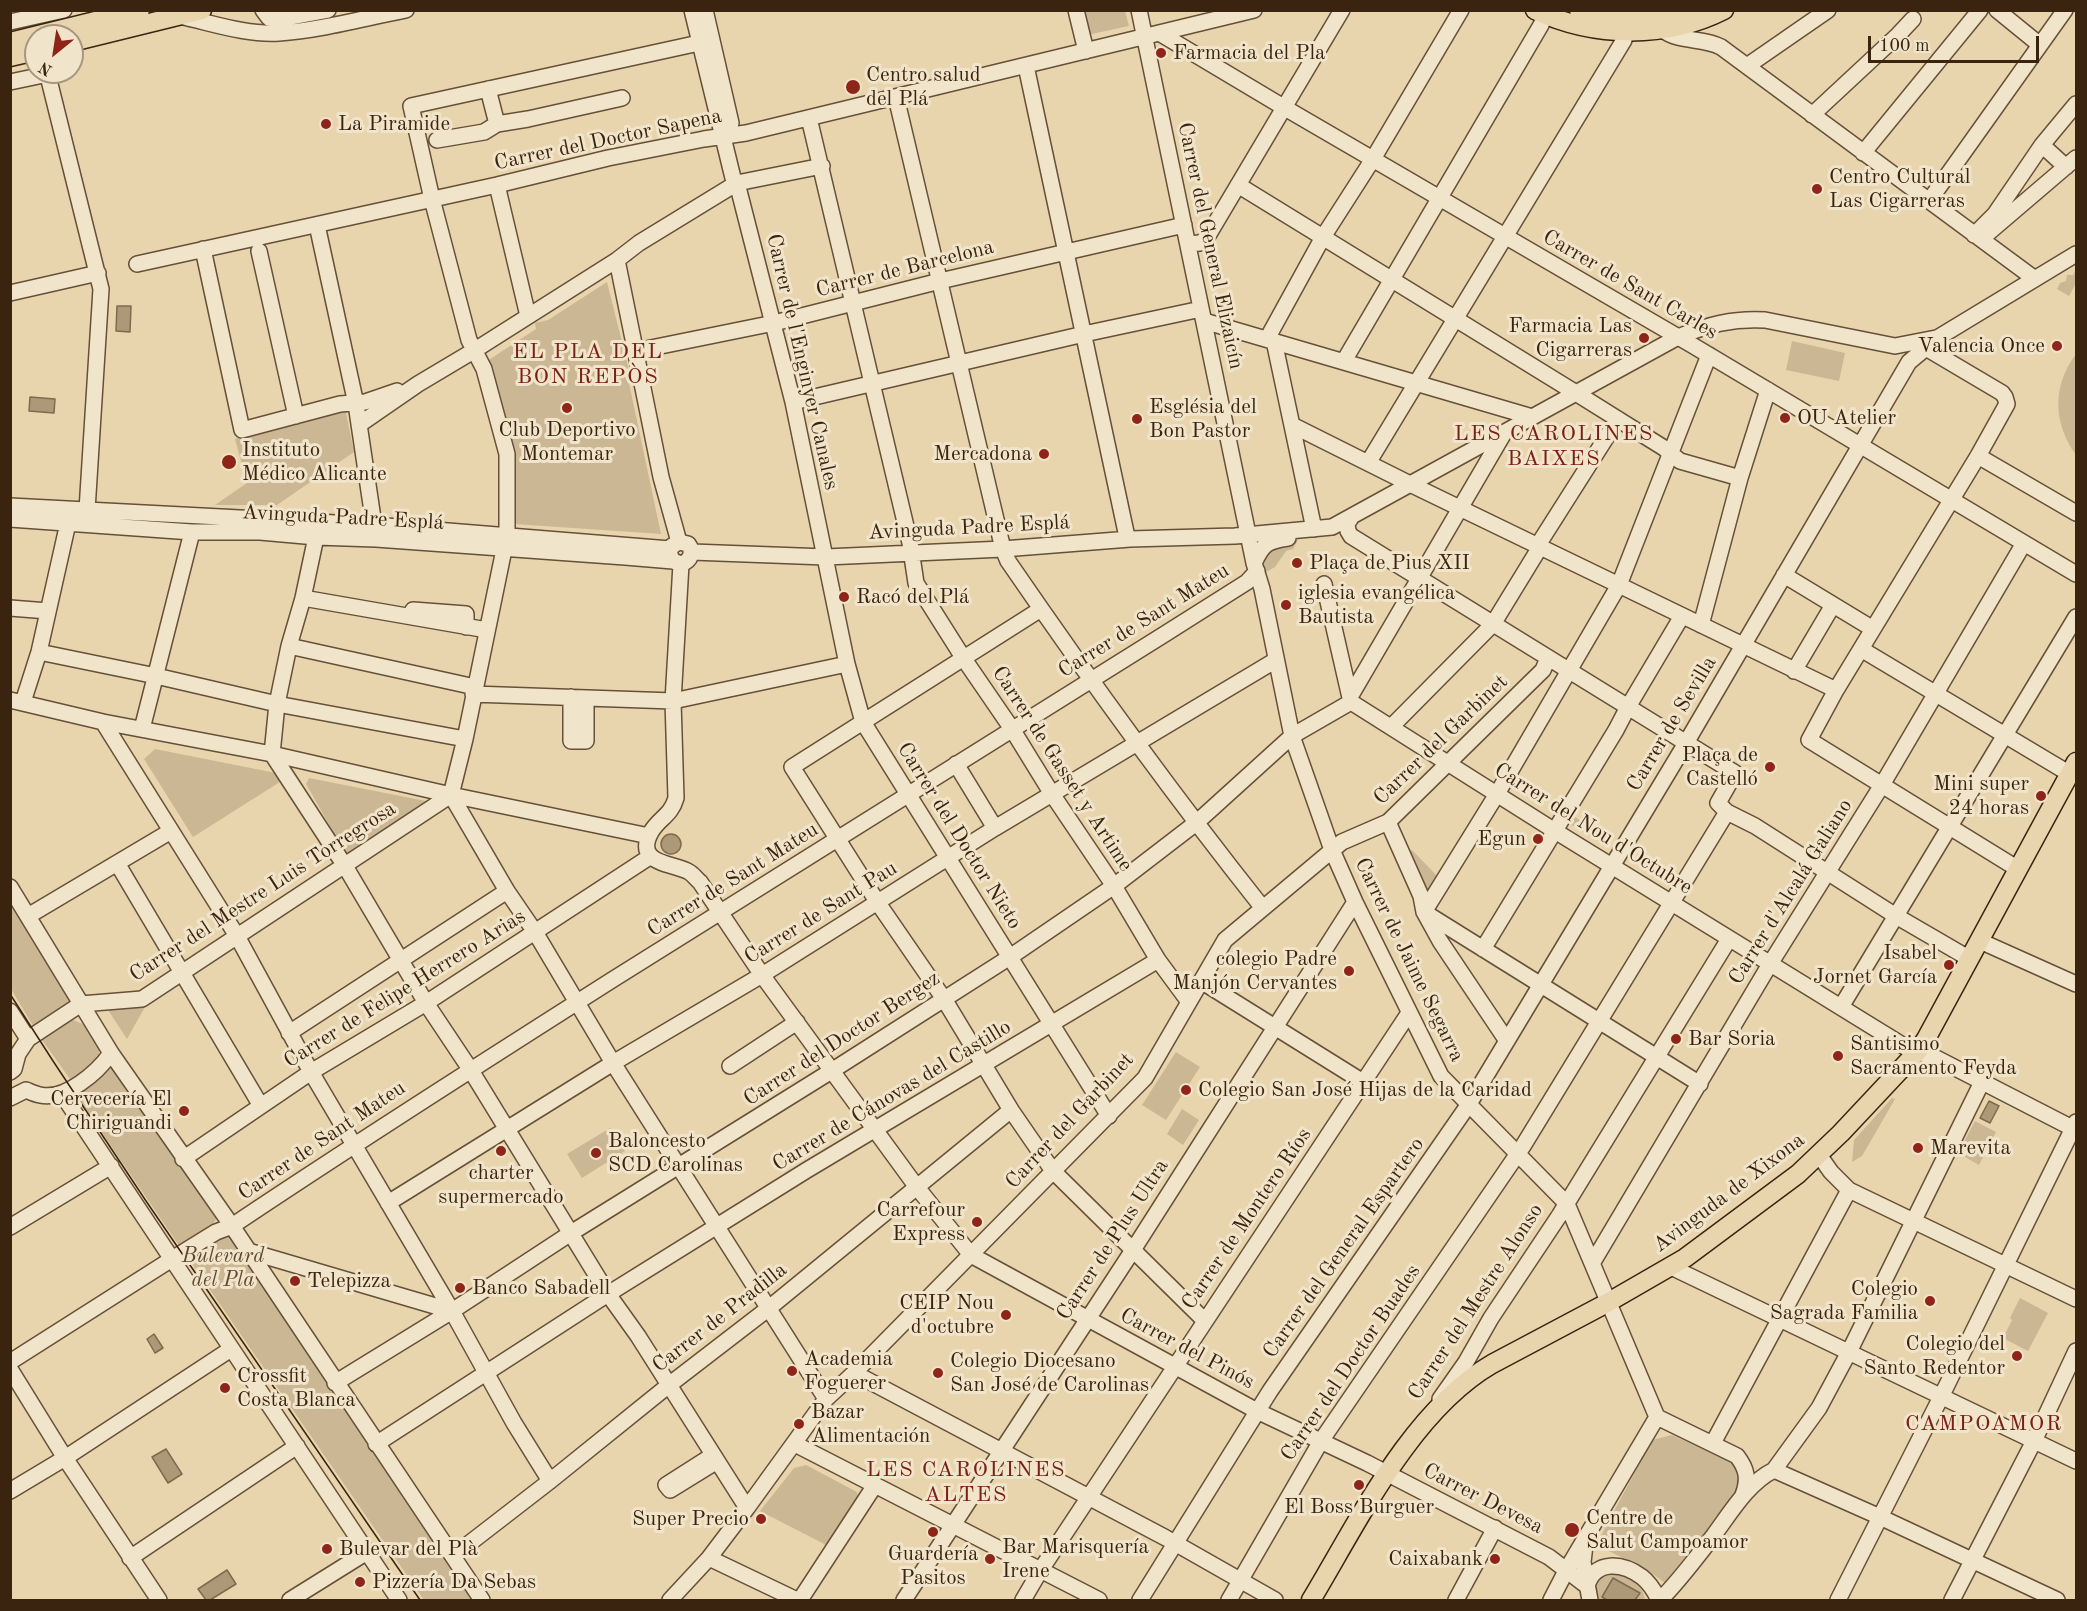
<!DOCTYPE html>
<html>
<head>
<meta charset="utf-8">
<style>
	body { margin:0 }
	#map { position:relative; width:2087px; height:1611px; overflow:hidden; background:#e8d5ae; font-family:"Old Standard TT",serif }
	canvas { display:block }
	.frame { position:absolute; inset:0; border:12px solid #3b240f; pointer-events:none }
	.north { position:absolute; left:24px; top:24px; width:60px; height:60px; box-sizing:border-box; background:#f0e4ca; border:2px solid #a8977f; border-radius:50%; rotate:210deg; font-size:16px; font-weight:700; line-height:24px; text-align:center; color:#3b240f }
	.north::after { content:''; display:block; margin:auto; width:21px; height:27px; background:#8f2418; clip-path:polygon(50% 0,100% 100%,50% 72%,0 100%) }
	.scale { position:absolute; left:1868px; top:36px; width:171px; height:27px; box-sizing:border-box; border:3px solid #3b240f; border-top:0; padding-left:8px; font-size:18px; line-height:21px; white-space:nowrap; color:#3b240f; -webkit-text-stroke:4px #f0e4ca; paint-order:stroke }
</style>
</head>
<body>
<div id="map">
<canvas width="2087" height="1611"></canvas>
<div class="frame"></div>
<div class="north">N</div>
<div class="scale">100 m</div>
</div>
<script>
const g = document.querySelector('canvas').getContext('2d');
g.lineJoin = 'round';
function paint(path, color) {
  g.fillStyle = color;
  g.fill(path, 'evenodd');
}
function strokePath(path, color, width, dash) {
  g.strokeStyle = color;
  g.lineWidth = width;
  g.lineCap = dash ? 'butt' : 'round';
  g.setLineDash(dash || []);
  g.stroke(path);
}
function write(font, color, halo, rows, align = 'center') {
  g.font = font + ' "Old Standard TT",serif';
  g.lineWidth = 6;
  g.setLineDash([]);
  g.textBaseline = 'middle';
  g.strokeStyle = halo;
  g.fillStyle = color;
  for (const [text, x, y, turn = 0] of rows) {
    g.save();
    g.translate(x, y);
    g.rotate((+turn || 0) * Math.PI / 180);
    g.textAlign = isNaN(turn) ? turn : align;
    if (halo) g.strokeText(text, 0, 0);
    g.fillText(text, 0, 0);
    g.restore();
  }
}
paint(new Path2D(`
	M1082,11H1125L1129,26L1087,35Z
	M2076,269V283L2069,296L2057,289L2060,283L2066,281L2067,275H2073Z
	M607,282L632,382L629,383L661,534L514,524L487,361L536,329L535,323L548,320Z
	M1792,341L1845,353L1839,381L1786,370Z
	M2076,354V455C2053,423 2052,386 2076,354Z
	M345,408L354,452L277,505H215L247,483L235,439Z
	M1298,540L1293,549L1286,551L1275,567L1266,572L1267,575L1263,581L1261,575L1262,557L1274,546Z
	M155,749L276,773L283,780L193,837L144,759Z
	M309,778L426,801L428,808L352,857L345,853L306,784Z
	M1572,815L1595,830L1591,837L1567,822Z
	M1412,850L1438,877L1429,892L1420,890L1406,855Z
	M10,897L75,1000L35,1029L11,989Z
	M146,1005L127,1039L106,1007Z
	M71,1019L87,1026L99,1046V1058L91,1067L70,1079L40,1037Z
	M1176,1052L1200,1067L1166,1120L1142,1105Z
	M115,1066L217,1218L212,1225L180,1247L74,1092Z
	M1892,1098L1895,1099L1865,1151L1862,1156L1852,1162L1854,1140Z
	M1182,1109L1199,1120L1183,1145L1167,1134Z
	M1975,1121L1996,1132L1979,1165L1958,1153Z
	M610,1128L625,1151L582,1178L567,1154Z
	M230,1237L475,1600H424L188,1258L218,1238Z
	M2020,1298L2048,1313L2028,1351L2003,1338L2012,1320L2010,1318Z
	M1672,1435L1731,1462L1739,1473L1740,1488L1665,1583L1646,1569L1596,1545L1652,1440Z
	M806,1465L857,1492L859,1501L828,1546L760,1511L794,1468Z
	M1614,1573C1628,1577 1644,1585 1645,1600H1600C1591,1588 1599,1575 1614,1573Z`), '#cbb793');
const water = new Path2D(`
	M117,306H131L130,332L116,331Z
	M30,397L55,399L54,413L29,411Z
	M661 844a10 10 0 1 1 20 0a10 10 0 1 1-20 0Z
	M1989,1101L1999,1106L1990,1123L1980,1118Z
	M154,1334L163,1348L155,1353L147,1339Z
	M166,1449L182,1474L168,1483L152,1457Z
	M227,1570L236,1584L210,1600H206L198,1589Z
	M1613,1578L1640,1593L1635,1600H1607L1602,1597Z`);
paint(water, '#ad9978');
strokePath(water, '#7f6a4e', 1.5);
const minor = new Path2D(`
	M263,10L269,18L279,19L328,10
	M692,10L733,178L737,183L793,402L847,664L863,722L1109,1116
	M705,10L731,123L723,137
	M1076,10L1086,51
	M1139,10L1254,563L1262,589L1292,736L1332,850L1355,902L1441,1076L1567,1204L1657,1417
	M1997,10L2040,45
	M179,16C212,23 245,35 279,33C322,30 364,18 406,10
	M10,22L64,10
	M1663,30C1680,43 1702,37 1721,47L2035,279
	M1161,34L1285,108L1692,345L2076,574
	M1026,66L1127,537L1130,539
	M1747,66L1828,10
	M47,72L101,289L87,510
	M10,82L48,74
	M488,89L497,124
	M896,97L1003,549L1008,561C1089,679 1173,795 1262,907
	M1812,115L1898,35L1913,19
	M809,118L910,543L916,583L964,659L1012,729L1052,794L1114,886L1158,960L1189,1002
	M437,140L484,132L497,124L528,119L622,98
	M2042,145L2066,167
	M1863,153L1980,10
	M497,185L528,316
	M1238,185L1576,393L1664,448L1680,461L1740,478
	M1929,201L2065,10
	M317,225L356,404L374,525
	M1987,234L2076,158
	M1974,235L1995,214L2042,145L2076,104
	M1188,244L1200,243L1206,239L1342,10
	M203,249L242,430L340,404L365,402L397,391
	M259,251L296,416
	M617,260L661,477L679,542
	M137,264L497,185L608,158L704,139L746,133L1254,10
	M10,293L98,273
	M1204,321L1532,417
	M1267,339L1323,237L1373,159L1461,10
	M1274,341L1314,529
	M1926,348L2002,393L2005,397L2007,404L1978,456L1836,690L1809,740L2018,869
	M636,351L774,323L940,281L1184,225
	M1344,361L1541,25L1545,15
	M793,402L1084,334L1201,309
	M360,424L418,384L475,350L617,260L639,243L737,183L822,166
	M1292,425L1410,484L1836,690
	M1978,456L2076,513
	M1368,463L1624,40L1625,31L1620,23
	M10,506L374,525L670,549
	M1352,516L1347,524L1348,531L1351,536L1735,773L1718,803L1727,812L1755,826L1896,916L1970,959
	M10,519L192,532H260L316,537L376,539L625,557L673,561L681,564C691,561 694,552 688,544L679,542L672,546L669,553L673,561
	M316,537L303,598L289,646L277,704L272,754L345,866L426,1003L470,1069L608,1294L638,1336L747,1508
	M692,552L826,557L1003,549L1130,539L1235,536L1332,527L1678,337C1707,325 1733,318 1765,320L1895,346L1936,338
	M1254,563C1263,544 1267,541 1288,538
	M681,564L673,701L676,798C671,816 659,818 651,832C633,865 675,863 689,872C693,874 696,879 700,882L762,975L916,1186L971,1255L1257,1411L1367,1463L1549,1557L1587,1586
	M1784,575L1873,629
	M1324,584L1351,702L1555,831L1907,1048L1936,1058L2076,1130
	M303,598L487,630
	M10,608L48,611
	M1041,609L792,767L878,903L944,999L1011,1110L1053,1171L1205,1321
	M413,610L466,614V627
	M1701,625L1740,478L1768,390
	M289,646L475,687
	M1861,649L2070,774
	M39,652L156,676L277,704L465,739
	M1794,671L1833,605
	M473,694L673,701L847,664
	M571,697V741H586V698
	M1350,697L1504,433
	M10,700L103,722L272,754L451,795L649,836
	M23,702L39,652L68,523
	M103,722L237,936L311,1072L452,1311L514,1423L550,1481
	M1391,727L1493,624L1537,552L1538,545L1618,419
	M142,729L192,532
	M956,764L995,828
	M451,795L465,739L507,535V454L484,369L469,340L432,199L411,106L699,43
	M451,795L507,891L535,932L613,1063L826,1399
	M1388,822L1421,896L1424,912L1440,941L1507,1041
	M117,863L261,1106
	M10,887L111,1053L232,1226L482,1600
	M1424,912L1497,794L1619,585L1709,355
	M1424,912L1700,1084
	M28,916L171,831
	M1980,941L2076,984
	M1483,949L1616,730L1628,707L1682,616
	M1201,981L1363,1082
	M1841,1007L2076,617
	M10,1011L28,1039
	M289,1033L507,891
	M730,1066L797,1022
	M10,1072L14,1069L18,1054L28,1039L81,1004L142,999L451,795
	M62,1094L399,1600
	M10,1098L26,1090C31,1092 35,1094 40,1095C65,1101 98,1072 111,1053
	M1819,1155L1831,1172L1849,1190L2076,1299
	M183,1159L311,1072L426,1003L651,856
	M388,1203L613,1063L762,975L995,828L1276,660
	M10,1227L111,1166
	M248,1251L452,1311
	M1593,1262L1770,964L1882,785L2024,543
	M1671,1267L2076,1461
	M10,1362L172,1259L216,1232L232,1226C357,1142 485,1061 612,980C823,847 1036,716 1247,582L1257,571
	M10,1369L65,1458L159,1600
	M854,1373L1166,1538L1275,1600
	M335,1383L452,1311L571,1233L833,1070L1010,957L1114,886L1196,823L1292,736L1351,702
	M1440,1399L1466,1362L1491,1318L1559,1216L1729,939
	M1657,1417L1737,1456C1747,1469 1749,1479 1743,1495
	M1713,1443L1849,1190
	M376,1444L608,1294L807,1170L1158,960
	M795,1444L1099,1600
	M713,1455L666,1485L670,1490L717,1461
	M1774,1470L1880,1517L2057,1600
	M10,1491L65,1458L231,1349
	M1585,1545L1583,1562L1590,1600
	M453,1556L550,1481L669,1385L769,1308L1011,1110
	M130,1558L297,1446
	M709,1558L797,1600
	M1587,1586C1595,1559 1623,1563 1642,1577C1650,1583 1655,1592 1659,1600
	M290,1600L367,1552
	M670,1600L709,1558L747,1508L826,1399L854,1373L1145,1078L1225,940L1342,842L1388,822L1543,670L1548,658
	M800,1600L875,1485
	M904,1600L1133,1250L1355,902
	M1023,1600L1040,1571L1409,1013
	M1140,1600L1270,1391L1469,1104L1686,743L1909,362L1939,337L2076,254
	M1229,1600L1321,1441L1523,1146L1727,812
	M1456,1600L1495,1528
	M1551,1600L1567,1569L1657,1417
	M1660,1600C1680,1580 1696,1558 1714,1535C1731,1512 1748,1483 1774,1470L1819,1408L1849,1352L1982,1082
	M1838,1600L1941,1397L2076,1122
	M1952,1600L2034,1441L2076,1351`);
const major = new Path2D(`
	M1535,10C1594,38 1667,39 1724,10
	M1579,10C1616,17 1655,23 1691,10
	M10,42L140,10
	M72,42L202,10
	M10,57L36,51
	M1311,1600C1358,1522 1411,1411 1492,1364L1607,1303L1685,1258L1798,1174L1841,1133L1917,1052L1926,1039L2076,762`);
strokePath(minor, '#665037', 18);
strokePath(major, '#3b240f', 21);
strokePath(minor, '#f0e4ca', 15);
strokePath(major, '#e8d5ae', 18);
strokePath(new Path2D(`
	M10,994L53,1061L146,1201L420,1600`), '#3b240f', 1.5);
for (const [x, y, r, color] of [
	[1161,53,6,"#8f2418"],
	[853,87,8,"#8f2418"],
	[326,124,6,"#8f2418"],
	[1817,189,6,"#8f2418"],
	[1644,338,6,"#8f2418"],
	[2057,346,6,"#8f2418"],
	[567,408,6,"#8f2418"],
	[1785,418,6,"#8f2418"],
	[1137,419,6,"#8f2418"],
	[1044,454,6,"#8f2418"],
	[229,462,8,"#8f2418"],
	[1297,563,6,"#8f2418"],
	[844,597,6,"#8f2418"],
	[1286,605,6,"#8f2418"],
	[1770,767,6,"#8f2418"],
	[2041,796,6,"#8f2418"],
	[1538,839,6,"#8f2418"],
	[1949,965,6,"#8f2418"],
	[1349,971,6,"#8f2418"],
	[1676,1039,6,"#8f2418"],
	[1838,1056,6,"#8f2418"],
	[1186,1090,6,"#8f2418"],
	[184,1111,6,"#8f2418"],
	[1918,1148,6,"#8f2418"],
	[501,1151,6,"#8f2418"],
	[596,1153,6,"#8f2418"],
	[977,1222,6,"#8f2418"],
	[295,1281,6,"#8f2418"],
	[460,1288,6,"#8f2418"],
	[1930,1301,6,"#8f2418"],
	[1006,1315,6,"#8f2418"],
	[2017,1356,6,"#8f2418"],
	[792,1371,6,"#8f2418"],
	[938,1373,6,"#8f2418"],
	[225,1388,6,"#8f2418"],
	[799,1424,6,"#8f2418"],
	[1359,1485,6,"#8f2418"],
	[761,1519,6,"#8f2418"],
	[1572,1530,8,"#8f2418"],
	[933,1532,6,"#8f2418"],
	[327,1549,6,"#8f2418"],
	[990,1559,6,"#8f2418"],
	[1495,1559,6,"#8f2418"],
	[360,1582,6,"#8f2418"]
]) {
  const dot = new Path2D();
  dot.arc(x, y, r, 0, 2 * Math.PI);
  g.fillStyle = color;
  g.fill(dot);
  strokePath(dot, '#f0e4ca', 2);
}
write('21px', '#3b240f', '#f0e4ca', [
	["Farmacia del Pla",1173,53],
	["Centro salud",866,75],
	["del Plá",866,99],
	["La Piramide",338,124],
	["Centro Cultural",1829,177],
	["Las Cigarreras",1829,201],
	["Farmacia Las",1632,326,"right"],
	["Cigarreras",1632,350,"right"],
	["Valencia Once",2045,346,"right"],
	["Església del",1149,407],
	["Bon Pastor",1149,431],
	["OU Atelier",1797,418],
	["Club Deportivo",567,430,"center"],
	["Montemar",567,454,"center"],
	["Instituto",242,450],
	["Médico Alicante",242,474],
	["Mercadona",1032,454,"right"],
	["Plaça de Pius XII",1309,563],
	["iglesia evangélica",1298,593],
	["Bautista",1298,617],
	["Racó del Plá",856,597],
	["Plaça de",1758,755,"right"],
	["Castelló",1758,779,"right"],
	["Mini super",2029,784,"right"],
	["24 horas",2029,808,"right"],
	["Egun",1526,839,"right"],
	["Isabel",1937,953,"right"],
	["Jornet García",1937,977,"right"],
	["colegio Padre",1337,959,"right"],
	["Manjón Cervantes",1337,983,"right"],
	["Bar Soria",1688,1039],
	["Santisimo",1850,1044],
	["Sacramento Feyda",1850,1068],
	["Colegio San José Hijas de la Caridad",1198,1090],
	["Cervecería El",172,1099,"right"],
	["Chiriguandi",172,1123,"right"],
	["Baloncesto",608,1141],
	["SCD Carolinas",608,1165],
	["Marevita",1930,1148],
	["charter",501,1173,"center"],
	["supermercado",501,1197,"center"],
	["Carrefour",965,1210,"right"],
	["Express",965,1234,"right"],
	["Telepizza",307,1281],
	["Banco Sabadell",472,1288],
	["Colegio",1918,1289,"right"],
	["Sagrada Familia",1918,1313,"right"],
	["CEIP Nou",994,1303,"right"],
	["d'octubre",994,1327,"right"],
	["Colegio del",2005,1344,"right"],
	["Santo Redentor",2005,1368,"right"],
	["Academia",804,1359],
	["Foguerer",804,1383],
	["Colegio Diocesano",950,1361],
	["San José de Carolinas",950,1385],
	["Crossfit",237,1376],
	["Costa Blanca",237,1400],
	["Bazar",811,1412],
	["Alimentación",811,1436],
	["El Boss Burguer",1359,1507,"center"],
	["Centre de",1586,1518],
	["Salut Campoamor",1586,1542],
	["Super Precio",749,1519,"right"],
	["Bar Marisquería",1002,1547],
	["Irene",1002,1571],
	["Bulevar del Plà",339,1549],
	["Guardería",933,1554,"center"],
	["Pasitos",933,1578,"center"],
	["Caixabank",1483,1559,"right"],
	["Pizzería Da Sebas",372,1582]
], 'left');
write('21px', '#3b240f', '#f0e4ca', [
	["Carrer del Doctor Sapena",608,140,-12],
	["Carrer del General Elizaicín",1210,246,78],
	["Carrer de Barcelona",905,269,-14],
	["Carrer de Sant Carles",1630,285,30],
	["Carrer de l'Enginyer Canales",802,362,77],
	["Avinguda Padre Esplá",343,518,3],
	["Avinguda Padre Esplá",969,528,-3],
	["Carrer de Sant Mateu",1144,621,-32],
	["Carrer de Sevilla",1672,724,-59],
	["Carrer del Garbinet",1441,740,-44],
	["Carrer de Gasset y Artime",1062,769,57],
	["Carrer del Nou d'Octubre",1593,829,32],
	["Carrer del Doctor Nieto",959,836,58],
	["Carrer de Sant Mateu",733,880,-32],
	["Carrer del Mestre Luis Torregrosa",263,892,-33],
	["Carrer d'Alcalá Galiano",1791,892,-58],
	["Carrer de Sant Pau",821,913,-32],
	["Carrer de Jaime Segarra",1409,960,64],
	["Carrer de Felipe Herrero Arias",405,989,-32],
	["Carrer del Doctor Bergez",842,1039,-33],
	["Carrer de Cánovas del Castillo",892,1096,-31],
	["Carrer del Garbinet",1070,1121,-47],
	["Carrer de Sant Mateu",322,1141,-34],
	["Avinguda de Xixona",1729,1193,-37],
	["Carrer de Montero Ríos",1247,1219,-56],
	["Carrer de Plus Ultra",1113,1240,-57],
	["Carrer del General Espartero",1344,1248,-55],
	["Carrer del Mestre Alonso",1476,1302,-57],
	["Carrer de Pradilla",720,1318,-38],
	["Carrer del Pinós",1187,1349,28],
	["Carrer del Doctor Buades",1351,1363,-56],
	["Carrer Devesa",1483,1499,27]
]);
write('italic 21px', '#5f4930', '#f0e4ca', [
	["Bulevard",223,1256],
	["del Pla",223,1280]
]);
g.letterSpacing = '1.5px';
write('22px', '#7a1f14', '#f0e4ca', [
	["EL PLA DEL",588,352],
	["BON REPÒS",588,377],
	["LES CAROLINES",1554,434],
	["BAIXES",1554,459],
	["CAMPOAMOR",1984,1424],
	["LES CAROLINES",966,1470],
	["ALTES",966,1495]
]);
g.letterSpacing = '0px';
</script>
</body>
</html>
